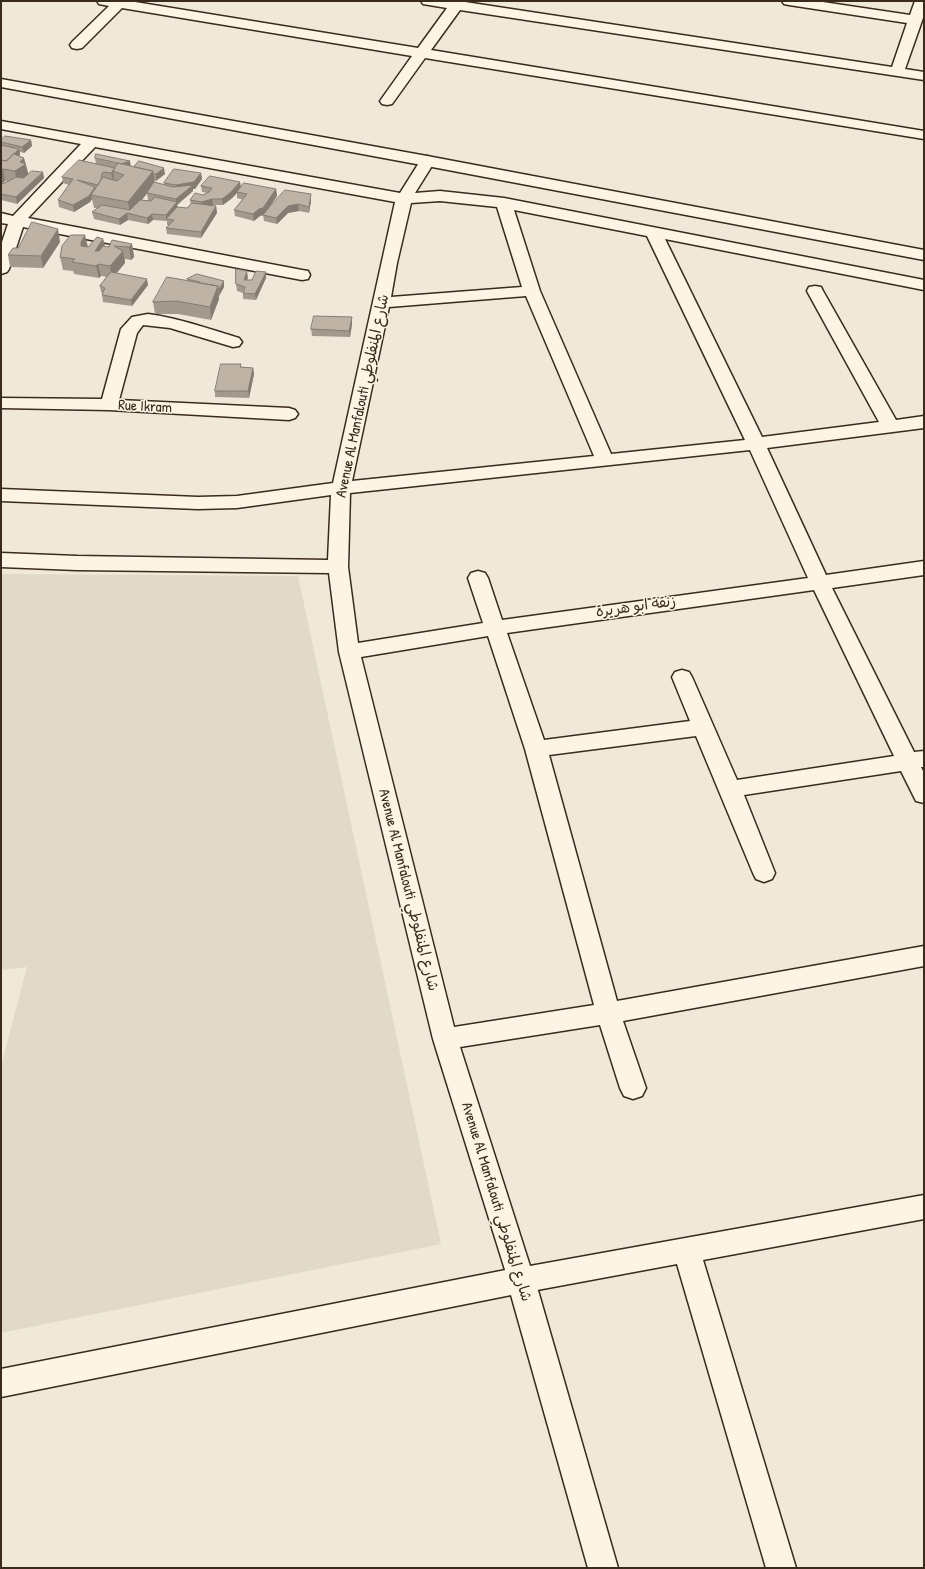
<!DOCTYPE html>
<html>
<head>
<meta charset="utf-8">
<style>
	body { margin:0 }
	#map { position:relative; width:925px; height:1569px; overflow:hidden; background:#f0e9d9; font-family:"Patrick Hand",sans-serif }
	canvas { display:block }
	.frame { position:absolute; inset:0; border:2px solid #3b2a1e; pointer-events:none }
</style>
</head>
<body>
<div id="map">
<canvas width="925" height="1569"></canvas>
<div class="frame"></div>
</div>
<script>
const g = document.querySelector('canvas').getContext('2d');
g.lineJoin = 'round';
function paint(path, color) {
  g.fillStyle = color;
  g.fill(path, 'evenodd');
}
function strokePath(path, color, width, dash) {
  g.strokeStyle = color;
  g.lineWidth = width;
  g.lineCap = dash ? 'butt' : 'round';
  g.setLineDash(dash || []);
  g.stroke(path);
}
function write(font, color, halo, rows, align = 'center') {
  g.font = font + ' "Patrick Hand","Playpen Sans Arabic",sans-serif';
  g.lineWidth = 3;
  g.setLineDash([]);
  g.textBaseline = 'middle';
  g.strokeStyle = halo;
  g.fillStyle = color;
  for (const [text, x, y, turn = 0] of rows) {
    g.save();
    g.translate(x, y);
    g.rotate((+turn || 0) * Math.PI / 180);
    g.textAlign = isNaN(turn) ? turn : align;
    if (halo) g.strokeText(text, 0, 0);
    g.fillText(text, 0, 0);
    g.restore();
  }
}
paint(new Path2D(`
	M1,574L298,576L441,1244L1,1333V1066L27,967L1,970Z`), '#e1d9c9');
const minor = new Path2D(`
	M97,1H129L418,48L447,8L423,4L421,1H466L465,2L892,67L907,23L789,5L784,4L782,1H816L910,15L915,1H924V15L905,69L924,72V80L460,10L431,50L924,131V139L425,58L392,104L387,105L382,104L380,101L412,56L122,8L82,48L77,49L72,48L70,45L72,42L109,6L99,4Z
	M1,121L400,193L422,158L427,156L432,158L435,161L415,193L440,191L504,198L924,280V290L665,239L762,437L879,422L807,291L809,287L815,286L821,287L823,291L896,420L924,416V428L767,448L826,575L924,561V575L832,588L914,752L924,751V767H921L924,773V803L916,801L901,771L744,795L775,873L772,879L764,882L756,879L753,873L696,736L549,755L617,1001L924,946V966L623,1021L646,1088L642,1096L633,1099L624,1096L620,1088L600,1025L460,1047L530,1266L924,1195V1219L703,1260L796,1568H766L677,1264L521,1293L511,1289L433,1039L339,652L329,573L77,570L1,567V553L77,556L328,560L331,495L237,508L198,509L1,501V489L198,497L237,496L333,483L395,202L95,147L28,218L302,270L308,271L310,275L308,279L302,280L23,227L9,269L7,272L1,274V245L8,224L1,223V213L13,216L81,144L1,129ZM440,201L497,207L522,287L391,297L397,263L411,203ZM514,210L647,236L745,440L611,454L540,291ZM526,296L594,456L352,481L389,307ZM750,450L808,578L502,620L488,578L485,573L478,571L471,573L468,578L483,623L358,643L348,567L350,493ZM814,590L894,756L737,780L692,677L689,672L682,670L675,672L672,677L690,721L544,740L507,633ZM488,636L525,749L594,1005L454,1027L361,657Z
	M148,314C179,318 209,329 239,338L242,342L239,346L233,347L170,328L143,325L137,333L119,400L289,408L295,410L298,414L295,418L289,420L109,410L1,408V398L102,399L121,329L132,317Z`);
const tertiary = new Path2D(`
	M521,1267L531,1271L535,1280L618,1568H588L511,1295L1,1397V1369Z`);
const primary = new Path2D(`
	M1,79L427,156L924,250V260L427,166L1,87Z`);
strokePath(minor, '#3b2a1e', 3);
strokePath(tertiary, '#3b2a1e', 3);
strokePath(primary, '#3b2a1e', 3);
paint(minor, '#fcf5e5');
paint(tertiary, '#fcf5e5');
paint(primary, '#fcf5e5');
paint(new Path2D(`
	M1,140H31L32,146L24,153L20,152V155L19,156L25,163L28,174L44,178L17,204L1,200V184L8,181H5L1,184Z
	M95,158L165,174L156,181L154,180V182L165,185L164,183L201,173L202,179L195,189H193V191L177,205L178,207L187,208L191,204L190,200L207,193L202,192L201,186L240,182L241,187L276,189L277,196L266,212L311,201L309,213L299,211L288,213L277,224L264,221L263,215L260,216L254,221L235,216L234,210L243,200L237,198V193L231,199L223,205H213L211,206H216L217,213L201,238L167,234L166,228L169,225H167V221L153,220L148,224L128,220L120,225L94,219L92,212L97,208H94L92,199L90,202L74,212L59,207L58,200L69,185L63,183L62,177L96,164ZM148,192L147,193L148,200H151H142Z
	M103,239L105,247H109L132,244L134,257L131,260L125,259V263L117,273L148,285L132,306L103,302L102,295L103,293L101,292L100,286L107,277L101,276L99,278L74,274L73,271L63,270L60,257L88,247Z
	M60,242L43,268L10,267L8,255Z
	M266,272V278L256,300L243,299V293L237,291L236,284L248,278L247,280H252Z
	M187,279L224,287L219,296V295V299L211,320L178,314H155L153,302L188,281Z
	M352,317V324L350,337L312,336L311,329Z
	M241,364V367L253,368L254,374L249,398L215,397V391Z`), '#a39a8d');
paint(new Path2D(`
	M31,140L32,146L24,153L22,147Z
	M19,149L20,155L5,169H3L5,181L1,184V166Z
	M24,158L29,176L17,183L15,171L20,162Z
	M130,161L131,167L121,164Z
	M164,168L165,174L156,181V174Z
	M153,171L155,184L130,214L128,202Z
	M43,172L44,178L17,204L16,197Z
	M113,172L114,178L113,180L111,173Z
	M201,173L202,179L195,189H193V191L177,205L178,208L166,219V215L176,203V199L177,192L176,185Z
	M240,182L241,189L237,192V193L231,199L223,205L222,199Z
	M95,187L96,193L91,195L92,199L90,202L74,212L73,205Z
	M276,189L277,196L264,215L260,216L254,221L253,214Z
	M311,194V201L309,213V207Z
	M212,199L213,205L203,209L202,202Z
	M298,204L299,211L288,213L277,224L276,218L288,206Z
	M216,206L217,213L201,238V232Z
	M127,213L128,220L120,225L119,219Z
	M152,214L153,220L148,224L147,218Z
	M58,229L60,242L43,268L41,256Z
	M85,235L88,247L81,246V242Z
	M103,239L106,252L95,251Z
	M132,244L134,257L131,260L129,247Z
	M123,251L125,263L112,278L110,266Z
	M98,264L101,276L99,278L96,266Z
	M247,271L248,278L244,286V280Z
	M266,272V278L256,300L255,294Z
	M147,279L148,285L132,306L131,300Z
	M224,281V287L219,296V289Z
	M218,286L219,299L211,320L210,307Z
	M352,317V324L350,337L349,331Z
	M253,368L254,374L249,398L248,391Z`), '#857d73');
const building = new Path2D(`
	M5,136L31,140L22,147L1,142V140Z
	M1,145L19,149L6,161L1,160Z
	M14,154L24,158L20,162L26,164L15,171L3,169L1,170V160L6,161Z
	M96,154L130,161L121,164L118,163L95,158Z
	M79,160L115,168L113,171L111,173L103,172L101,177H102L98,185L77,180L95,187L89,196L73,205L58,200L73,179L62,177Z
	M139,161L164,168L156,174H153V171L134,167Z
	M118,163L153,171L128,202L91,195L103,177L117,181L124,175L113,171Z
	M174,169L201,173L194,182L176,185L164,183Z
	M32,171L43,172L16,197L1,194V184L7,182L16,177L23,178Z
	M210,176L240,182L230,193L222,199H212L202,202L190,200L195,193L203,195L209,192L212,188L201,186Z
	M154,182L173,187L193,185L176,199L147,193Z
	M244,183L276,189L263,208L259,209L253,214L234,210L247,194L237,192Z
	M285,190L311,194L309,207L298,204L288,206L276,218L263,215Z
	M155,197L177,202L166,215L152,214L147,218L127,213L119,219L92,212L102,205L130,210L140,200L151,201Z
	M192,203L216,206L201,232L166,228L174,220L166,219L177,207L187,208Z
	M32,222L58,229L41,256L8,255L13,248H18Z
	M71,235H85L81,242V246L88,247L97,237L103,239L95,251H99L103,246L109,247L112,240L132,244L129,247L114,246L123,251L110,266L98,264L96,266L72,262L75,259L60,257L62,246Z
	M236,269L247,271L244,280H252L256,271L266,272L255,294L243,293L245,287L236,284Z
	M111,272L147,279L131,300L102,295L105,288L100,286Z
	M197,274L224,281L219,289H218V286L199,283L200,282L187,279Z
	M167,277L218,286L210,307L176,301L153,302Z
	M314,316L352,317L349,331L311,329Z
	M221,364H241L240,367L253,368L248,391H215Z`);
paint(building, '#beb3a4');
strokePath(building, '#857d73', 1);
write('15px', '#3b2a1e', '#fcf5e5', [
	["Avenue Al Manfalouti شارع المنفلوطي",363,396,-78],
	["Rue Ikram",145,407,3],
	["زنقة ابو هريرة",636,607,-8],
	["Avenue Al Manfalouti شارع المنفلوطي",408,890,76],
	["Avenue Al Manfalouti شارع المنفلوطي",496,1202,73]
]);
</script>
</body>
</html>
